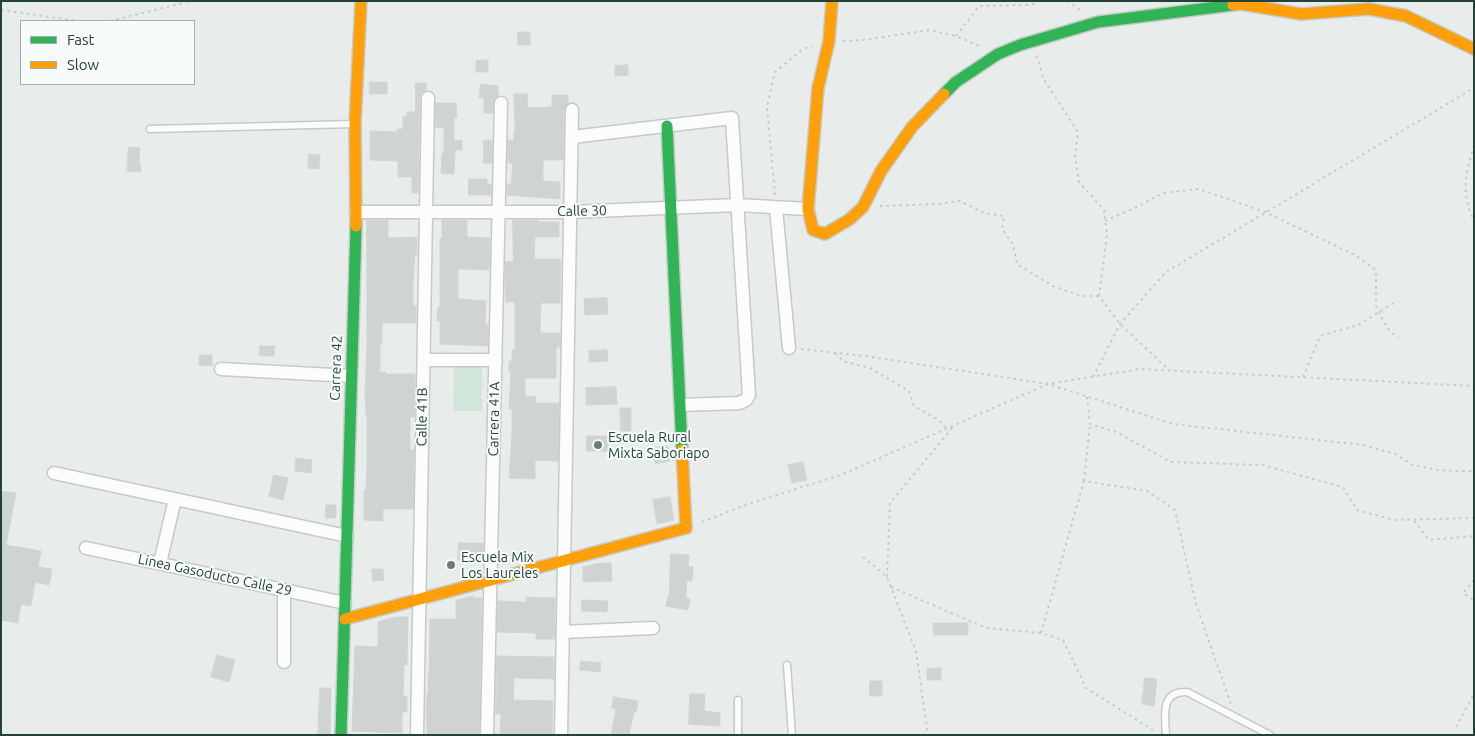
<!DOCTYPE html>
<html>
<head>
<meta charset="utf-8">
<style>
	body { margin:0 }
	#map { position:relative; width:1475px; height:736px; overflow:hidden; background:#e8edeb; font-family:Ubuntu,sans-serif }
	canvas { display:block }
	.frame { position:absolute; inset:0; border:2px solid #24423a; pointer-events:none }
	.legend { position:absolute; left:20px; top:20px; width:175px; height:65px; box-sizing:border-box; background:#f7fbf9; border:1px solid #a3b1ad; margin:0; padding:6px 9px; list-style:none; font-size:15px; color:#24423a }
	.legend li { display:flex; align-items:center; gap:10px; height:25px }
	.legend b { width:25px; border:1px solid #a3b1ad }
</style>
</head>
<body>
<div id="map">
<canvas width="1475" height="736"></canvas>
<div class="frame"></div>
<ul class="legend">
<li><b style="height:6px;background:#30b455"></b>Fast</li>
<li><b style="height:6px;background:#ff9f0a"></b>Slow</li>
</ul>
</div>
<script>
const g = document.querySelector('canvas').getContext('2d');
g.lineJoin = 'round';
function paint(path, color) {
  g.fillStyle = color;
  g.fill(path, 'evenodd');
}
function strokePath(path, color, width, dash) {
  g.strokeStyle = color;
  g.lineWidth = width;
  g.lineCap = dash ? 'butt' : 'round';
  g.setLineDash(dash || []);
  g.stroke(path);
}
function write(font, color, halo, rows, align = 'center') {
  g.font = font + ' Ubuntu,sans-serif';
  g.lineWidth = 4;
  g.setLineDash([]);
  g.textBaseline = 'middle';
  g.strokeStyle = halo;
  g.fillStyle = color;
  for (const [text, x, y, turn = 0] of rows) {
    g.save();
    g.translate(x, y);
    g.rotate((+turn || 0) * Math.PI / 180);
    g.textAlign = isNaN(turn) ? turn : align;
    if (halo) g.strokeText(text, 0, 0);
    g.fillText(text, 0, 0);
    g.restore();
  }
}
paint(new Path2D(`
	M454,365H482V411H453Z`), '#d1e6d8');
const building = new Path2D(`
	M518,32H530V45H518Z
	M488,60V72H476V61Z
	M628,65V75L615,76V66Z
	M370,82H387V94H370Z
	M416,83H426V90L421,93L420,98L418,193H412V177H398V161L370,160V131L397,132V129H403V116H407V112H415Z
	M481,84L498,86V96L494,99L493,113H484V98H479Z
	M514,94H527L528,108L552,107V95H568V103L564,110L563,160H543V181L560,182V199L507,195V184H511L513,163H508V140H514V130H515Z
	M436,103H456L457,118H454V141L462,140V150H455L454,174L441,173L442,153H444V128L436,127Z
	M484,140H492V163H484Z
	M129,147L140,148L139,156L141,172L127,171Z
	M309,154L320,155L319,169L308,168Z
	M469,179H487V184H491V195H469Z
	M367,220H388V238L417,237V255H415L413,282V306H416V323H382V344H380V372H386V374H415L414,417H410V450H414L413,509H383V521L364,520V491H366L367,465V416H366L365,394L367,344Z
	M442,220H467V237L490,238L489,270L458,269V299L486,301L485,324H488V346L440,344V321H437L438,307H440V238H442Z
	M513,220H538V222H559V237H535L534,259H561L560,303H541L540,333H560V347H556V378H525V396L536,397V403H559L558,461L535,460V479L509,478L512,435V409H509L511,372H509V361H512V350H515V302H506L505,270L506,261L513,262Z
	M607,298L608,314L585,315L584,299Z
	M260,346H275L274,356H260Z
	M607,350L608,361L589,362V351Z
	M200,355H212V366L199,365Z
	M616,387L617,404L586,405V388Z
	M620,408H631V431H621Z
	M587,436H608V451H587Z
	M668,446L670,461L655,464L653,448Z
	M296,458L312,460L311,473L295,471Z
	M803,462L807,480L792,483L788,465Z
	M274,475L288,478L283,500L269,496Z
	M1,491L16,493L6,545L41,551L38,567L52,569L49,585L35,582L31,606L21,604L18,623L1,620Z
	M670,497L674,520L657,524L653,500Z
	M326,505H336V518H326Z
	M459,543H483V560H458Z
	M671,554L689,555L688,567H693L692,581L687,580L686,598L690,599L688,610L666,606L668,595L669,596Z
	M611,563L612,581L583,582V567L595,564Z
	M372,569H383L384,580L373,581Z
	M473,596V598H482L479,735L427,734L426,710L427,694H428V673H429L430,619H456V601Z
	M526,597L555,598V639H536V633L497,632L498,601L526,602Z
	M582,600L608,601L607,612L582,611Z
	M396,617H408L407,665H404L403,696L407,697V712H402V733L352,731L355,646L378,647V622Z
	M933,623H968V635H934Z
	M217,655L235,660L229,682L211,677Z
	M497,656L554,657V679L514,678L513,700L553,701L552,735H500L501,714H496Z
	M581,661L601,663L600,672L580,670Z
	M941,668V680H927V669Z
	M1145,678L1157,679L1154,706L1142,704Z
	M870,681H882V696H870Z
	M320,688H331L330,735H318Z
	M690,694H705L704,711L720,713V726L689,724Z
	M614,697L638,701L636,712H634L629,735H611L616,709L612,708Z`);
paint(building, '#cfd4d2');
strokePath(building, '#d1d6d4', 1);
const lane = new Path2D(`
	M150,129L354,124
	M787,665L792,735
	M738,735V700
	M1166,735C1165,715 1160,691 1187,692L1270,735`);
const street = new Path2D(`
	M572,137L732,118L749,395L746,400L739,403L680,405
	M776,208L789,348
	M356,212H570L737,205L808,209
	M424,360H496
	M221,369L351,376
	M54,473L347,536
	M86,548L345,603
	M160,563L175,499
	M284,590V662
	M563,632L653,628
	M417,735L428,98
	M487,735L501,103
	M561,735L572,110`);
const fast = new Path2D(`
	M944,94L956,82L998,54L1020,45L1098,22L1233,5
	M667,126L682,450
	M341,735L356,226`);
const slow = new Path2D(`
	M832,1L829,41L818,88L808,209L813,230L825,234L850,219L863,207L881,171L912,127L944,94
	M1233,5L1241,4L1301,14L1369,9L1406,16L1474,49
	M356,226L355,124L361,1
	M345,619L686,528L682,450`);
strokePath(lane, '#c5cac8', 9);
strokePath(street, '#c5cac8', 15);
strokePath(fast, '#c3cbc8', 14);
strokePath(slow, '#c3cbc8', 14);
strokePath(new Path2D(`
	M1067,1L1082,11
	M1,10L78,21
	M110,21L191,1
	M956,36L979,6L1031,5L1040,1
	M843,41L863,40L930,30L956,36L982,47
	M1036,56L1039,62L1043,78L1078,132L1075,155L1079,182L1104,210L1107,235L1099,296L1120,324L1170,371
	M1474,145C1466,174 1460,191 1474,221
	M775,195L767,107L775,72L803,49L812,46
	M880,206L939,204L960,201L984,213L1004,216L1002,229L1013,244L1017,264L1053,286L1081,296H1099
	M1105,221L1141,205L1163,193L1199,189L1265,212L1355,255L1376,270V306L1387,328L1398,338
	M801,349L865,356L1048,384L1173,424L1363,445L1395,454L1413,465L1437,470L1457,471H1474
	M835,353L843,361L870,368L909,391L914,406L939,420L946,428
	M1093,377L1120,324L1166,272L1474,88
	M1303,377L1320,336L1358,325L1395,302
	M1087,397L1090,424L1116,432L1171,462L1262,465L1343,487L1357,510L1394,520L1474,518
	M1084,481L1090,424
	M1414,521L1429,540L1474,536
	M702,522L748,504L841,475L1048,384L1140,369L1474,386
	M863,557L887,577L916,651L928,735
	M887,577L890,503L953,427
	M1474,580L1463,593L1474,600
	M891,587L986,628L1041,633L1063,640L1086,688L1156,732
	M1041,633L1084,481L1147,491L1175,510L1196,604L1231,704
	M1456,727L1474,694`), '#c3ccca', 2, [2.5, 4]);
strokePath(lane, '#fcfcfc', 6);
strokePath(street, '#fcfcfc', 12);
strokePath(fast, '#30b455', 11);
strokePath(slow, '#ff9f0a', 11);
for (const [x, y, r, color] of [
	[598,445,5,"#697e78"],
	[451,565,5,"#697e78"]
]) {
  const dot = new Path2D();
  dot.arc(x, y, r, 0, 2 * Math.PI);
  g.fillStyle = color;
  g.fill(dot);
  strokePath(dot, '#f7fbf9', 2);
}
write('14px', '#24423a', '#f7fbf9', [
	["Calle 30",582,211,-1],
	["Carrera 42",336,368,-88],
	["Calle 41B",422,417,-89],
	["Carrera 41A",494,419,-89],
	["Linea Gasoducto Calle 29",215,575,12]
]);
write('14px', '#24423a', '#f7fbf9', [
	["Escuela Rural",608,437],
	["Mixta Saboriapo",608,453],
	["Escuela Mix",461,557],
	["Los Laureles",461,573]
], 'left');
</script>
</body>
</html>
